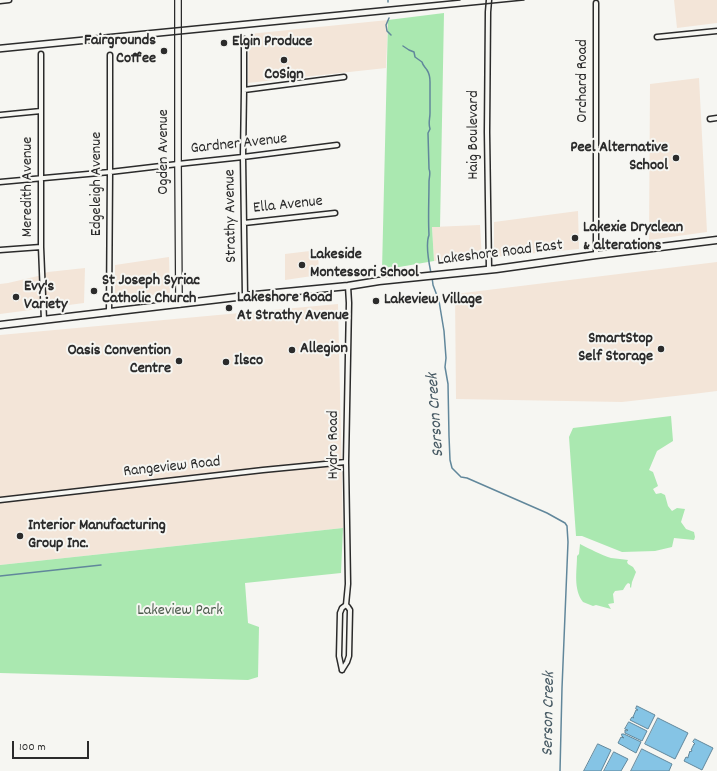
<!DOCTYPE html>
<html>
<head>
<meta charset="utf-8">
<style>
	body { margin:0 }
	#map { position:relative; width:717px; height:771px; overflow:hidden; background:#f6f6f2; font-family:Dekko,sans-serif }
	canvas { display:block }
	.scale { position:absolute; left:12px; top:741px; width:77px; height:18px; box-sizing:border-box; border:2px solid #2b2b2b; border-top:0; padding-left:5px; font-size:12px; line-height:14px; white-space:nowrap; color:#2b2b2b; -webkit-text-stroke:3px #f6f6f2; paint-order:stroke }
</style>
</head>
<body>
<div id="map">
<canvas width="717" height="771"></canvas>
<div class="scale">100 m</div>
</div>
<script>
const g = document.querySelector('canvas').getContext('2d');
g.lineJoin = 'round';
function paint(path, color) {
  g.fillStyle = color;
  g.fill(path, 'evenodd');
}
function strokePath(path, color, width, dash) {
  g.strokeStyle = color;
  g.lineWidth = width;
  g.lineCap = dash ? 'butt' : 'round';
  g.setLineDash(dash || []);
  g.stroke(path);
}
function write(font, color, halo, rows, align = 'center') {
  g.font = font + ' Dekko,sans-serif';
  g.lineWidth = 4;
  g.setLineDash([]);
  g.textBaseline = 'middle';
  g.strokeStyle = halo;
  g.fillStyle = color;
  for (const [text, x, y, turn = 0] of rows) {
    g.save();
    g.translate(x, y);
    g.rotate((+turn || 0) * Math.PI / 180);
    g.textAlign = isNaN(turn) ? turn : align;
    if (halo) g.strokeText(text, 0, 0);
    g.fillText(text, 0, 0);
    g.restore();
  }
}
paint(new Path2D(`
	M674,0H717V23L677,28Z
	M388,20L386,68L248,83L249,34Z
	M699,78L707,232L649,240L650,84Z
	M578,211L579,249L494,257V222Z
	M480,225L482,259L434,261L432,227Z
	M318,250L319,275L285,280V254Z
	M169,257L170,293L115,299V265Z
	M717,262V391L693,394L622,402L456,399L455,294Z
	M85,268L84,303L0,314V284L8,283L38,276L48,272Z
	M338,304L343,528L0,565V335Z`), '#f3e5d8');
paint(new Path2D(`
	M444,13L440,227H432L434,261L382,270L388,20Z
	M671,416L673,441L657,451L649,470L653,472L658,486L653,489L656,494L661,493L665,495L668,506L672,511L677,508L685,509L681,522L686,529L694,532L695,537L694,540L674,538L672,547L655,551L622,552L582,536H576L569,437L573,428Z
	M343,528L341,573L245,583L248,623L259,627L258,677L248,680L0,673V565Z
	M580,544C590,549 601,555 611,558C617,559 623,559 628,560L627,562L628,564L633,567L636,572L632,582L631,588L630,587V584L628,583L626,585L623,590L615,591L613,594L614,603L608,604L611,609L596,605L593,606L583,602C573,589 577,571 577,556L579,554Z`), '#aae8b0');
const water = new Path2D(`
	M637,706L655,715L648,729L630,720L632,717L634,718L633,717L636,710H638L636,709Z
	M658,718L688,733L675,759L645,744Z
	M629,722L647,731L642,741L625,733V730L627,731L628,730L625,729Z
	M622,734H624L641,742L636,753L618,743L621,737L624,738L622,736Z
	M695,739L713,748L702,770L684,761L686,757L688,758V757L690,751L691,752L692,750H691L694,744H695L693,742Z
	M598,744L611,750L601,771H584Z
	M642,749L672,764L669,771H631Z
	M614,752L628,759L621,771H604Z`);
paint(water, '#85c4e5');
strokePath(water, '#61879b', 1);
strokePath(new Path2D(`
	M388,2V0
	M389,18L386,25L387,31L391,35
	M403,46L409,50L414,52L415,57L422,62C423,66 425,67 427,70C429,73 430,78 430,82C430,92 430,103 430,113C430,119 428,123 430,129L428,133L429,169C431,173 429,177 429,182C429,200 428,217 429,235C425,245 429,263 431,273
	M432,277L433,285L439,301L444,331L446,358L445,367L448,384L449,436L450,460L452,468L461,477L467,478L547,513L565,523L567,526L568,542L562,688L560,771
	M0,576L101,565`), '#61879b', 1.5);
const street = new Path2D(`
	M0,1L9,0
	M596,3V255
	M657,37L717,31
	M244,39V90L243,157L245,296
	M41,54V247L44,320
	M244,90L344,77
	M0,115L41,111
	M710,119L717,118
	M0,182L110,172L178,164L243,157L337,145
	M244,223L335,213
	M0,250L41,247
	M489,269L487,132L488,12L489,0
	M109,313L110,172V55
	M0,500L263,470L346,462
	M346,605L348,584L346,462L349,303L348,286
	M342,670L347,662L349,656L350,610L348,607L346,605
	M342,670L339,656L340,613L342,608L346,605`);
const secondary = new Path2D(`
	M178,0V164L179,304`);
const primary = new Path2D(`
	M0,325L245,296L348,286L379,281L496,269L596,255L717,240`);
strokePath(street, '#2b2b2b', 7);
strokePath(secondary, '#2b2b2b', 8);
strokePath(primary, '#2b2b2b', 9);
strokePath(street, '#f6f6f2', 4);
strokePath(secondary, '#f6f6f2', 5.5);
strokePath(primary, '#f6f6f2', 6);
strokePath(new Path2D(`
	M0,45L460,0
	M0,52L524,0`), '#2b2b2b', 1.5);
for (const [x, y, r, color] of [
	[224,43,4,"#2b2b2b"],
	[164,51,4,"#2b2b2b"],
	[284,60,4,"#2b2b2b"],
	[676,158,4,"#2b2b2b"],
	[575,238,4,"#2b2b2b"],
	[302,265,4,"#2b2b2b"],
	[94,291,4,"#2b2b2b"],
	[16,297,4,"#2b2b2b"],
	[376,301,4,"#2b2b2b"],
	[229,308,4,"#2b2b2b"],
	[661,349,4,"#2b2b2b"],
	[292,350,4,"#2b2b2b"],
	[179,361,4,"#2b2b2b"],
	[226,362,4,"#2b2b2b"],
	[20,536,4,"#2b2b2b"]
]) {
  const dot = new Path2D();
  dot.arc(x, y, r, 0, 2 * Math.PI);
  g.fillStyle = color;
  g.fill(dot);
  strokePath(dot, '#f6f6f2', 1.5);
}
write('bold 16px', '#2b2b2b', '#f6f6f2', [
	["Fairgrounds",156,42,"right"],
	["Coffee",156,60,"right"],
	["Elgin Produce",232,43],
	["CoSign",284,76,"center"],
	["Peel Alternative",668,149,"right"],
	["School",668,167,"right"],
	["Lakexie Dryclean",583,229],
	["& alterations",583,247],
	["Lakeside",310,256],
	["Montessori School",310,274],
	["St Joseph Syriac",102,282],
	["Catholic Church",102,300],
	["Evy's",24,288],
	["Variety",24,306],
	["Lakeshore Road",237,299],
	["At Strathy Avenue",237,317],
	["Lakeview Village",384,301],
	["SmartStop",653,340,"right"],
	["Self Storage",653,358,"right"],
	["Allegion",300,350],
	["Oasis Convention",171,352,"right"],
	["Centre",171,370,"right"],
	["Ilsco",234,362],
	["Interior Manufacturing",28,527],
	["Group Inc.",28,545]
], 'left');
write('16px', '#2b2b2b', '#f6f6f2', [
	["Orchard Road",584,81,-90],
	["Haig Boulevard",475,135,-90],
	["Gardner Avenue",239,145,-6],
	["Ogden Avenue",165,152,-90],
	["Edgeleigh Avenue",98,184,-90],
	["Meredith Avenue",29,187,-90],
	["Ella Avenue",288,206,-6],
	["Strathy Avenue",232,216,-91],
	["Lakeshore Road East",500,254,-7],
	["Hydro Road",335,445,-90],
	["Rangeview Road",172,468,-6]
]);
write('16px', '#4b5a4c', '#f6f6f2', [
	["Lakeview Park",180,612]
]);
write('italic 17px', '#465963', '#f6f6f2', [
	["Serson Creek",437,415,-94],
	["Serson Creek",550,714,-89]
]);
</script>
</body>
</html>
